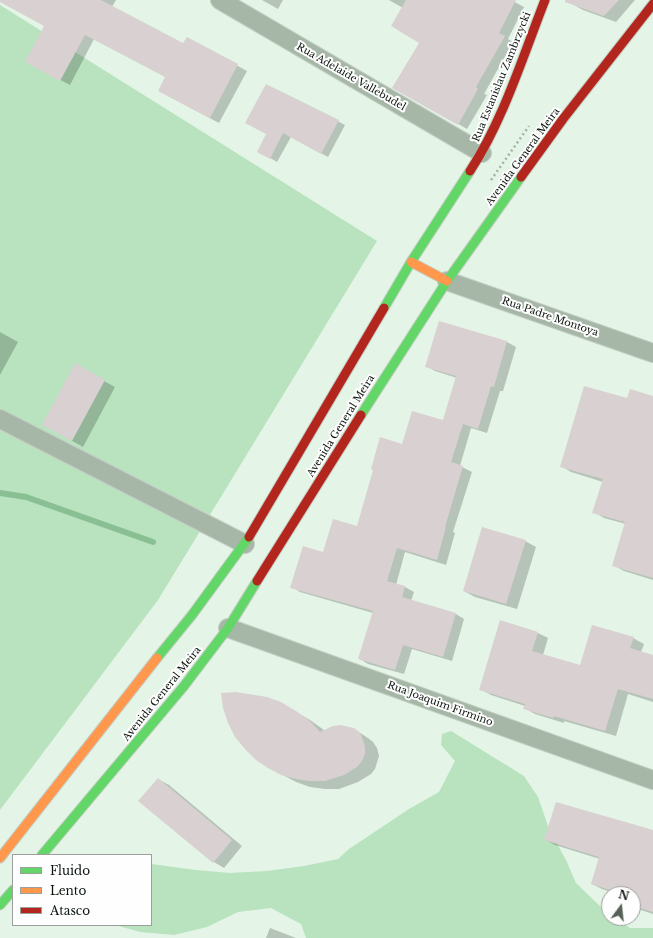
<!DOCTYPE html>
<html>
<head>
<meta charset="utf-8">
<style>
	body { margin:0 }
	#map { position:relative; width:653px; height:938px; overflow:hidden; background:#e4f4e6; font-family:"Libre Baskerville",serif }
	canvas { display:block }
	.legend { position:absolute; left:12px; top:854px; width:140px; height:72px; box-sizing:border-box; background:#fefefe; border:1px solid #9ca09d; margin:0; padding:5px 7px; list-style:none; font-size:12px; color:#0a140c }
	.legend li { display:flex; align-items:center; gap:8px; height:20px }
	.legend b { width:20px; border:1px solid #9ca09d }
	.north { position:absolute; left:601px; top:886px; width:40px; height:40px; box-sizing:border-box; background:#fefefe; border:1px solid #9ca09d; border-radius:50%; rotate:15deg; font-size:11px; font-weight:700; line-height:16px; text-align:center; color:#0a140c }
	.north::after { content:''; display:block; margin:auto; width:14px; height:18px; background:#566258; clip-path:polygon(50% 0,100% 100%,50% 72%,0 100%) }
</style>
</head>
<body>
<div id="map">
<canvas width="653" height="938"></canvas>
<ul class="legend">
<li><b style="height:5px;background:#63d668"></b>Fluido</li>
<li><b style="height:5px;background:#ff974d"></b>Lento</li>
<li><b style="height:5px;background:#b3261e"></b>Atasco</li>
</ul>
<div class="north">N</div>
</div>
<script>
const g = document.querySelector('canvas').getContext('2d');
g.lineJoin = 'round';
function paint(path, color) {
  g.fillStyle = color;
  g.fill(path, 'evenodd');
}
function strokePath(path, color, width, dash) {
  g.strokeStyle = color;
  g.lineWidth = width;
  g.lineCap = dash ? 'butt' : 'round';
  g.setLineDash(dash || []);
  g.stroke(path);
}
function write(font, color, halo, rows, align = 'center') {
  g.font = font + ' "Libre Baskerville",serif';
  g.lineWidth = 4;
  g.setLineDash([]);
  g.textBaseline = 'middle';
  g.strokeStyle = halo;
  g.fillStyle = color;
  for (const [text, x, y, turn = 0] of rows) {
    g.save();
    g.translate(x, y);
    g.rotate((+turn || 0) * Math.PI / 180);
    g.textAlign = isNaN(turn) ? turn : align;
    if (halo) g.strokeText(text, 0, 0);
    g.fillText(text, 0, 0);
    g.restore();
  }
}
paint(new Path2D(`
	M0,5L377,241L158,600L0,810Z
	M451,731L524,776L538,797L549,829L566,860L576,883L602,908L609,913V918H616L630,928H653V938H306L301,924L271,908L238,912L207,927L174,935L140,932L115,925H151V864L196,870L230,873L267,871L304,866L338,859L349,849L409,809L439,792L455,761L441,745L442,734Z`), '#b8e3be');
paint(new Path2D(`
	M16,0H116L112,7L184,45L187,38L247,71L219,123L168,96L166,77L94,39L70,85L35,67L46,25Z
	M262,0H283L278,9Z
	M389,0H511L524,7L508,39L513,42L484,94L487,95L467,129L394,87L420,43L403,8Z
	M574,0H635L616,22L583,10L572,4Z
	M305,104L345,125L328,157L291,137L277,162L265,155L267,134Z
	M439,322L507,342L516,347L503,391H500L487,433L471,428L460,466L472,472L453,532L455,533L446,565L405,552L396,585L405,587L414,592L411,601L456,614L464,619L452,661L412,649L404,674L368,664L360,659L373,613L300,592L292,587L324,553L358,528L403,445L444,421L457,378L435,371L426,366Z
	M0,332L18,342L0,375Z
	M75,365L115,387L83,447L53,430Z
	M653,397V580L624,571L613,565L626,524L604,518L594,512L603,482L571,472L561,466L627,400Z
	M525,541L536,547L517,609L475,597L464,591Z
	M538,633L548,638L543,655L581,667L633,638L644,644L641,652L653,656V702L628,694L616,736L564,721V723L535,714L524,708L525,706L491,695L480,689Z
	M281,703L310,720L324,730L354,729L368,738L373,742L377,748L379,756L375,769L371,774L358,782L339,789H325L310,787L296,782L268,767Z
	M158,779L169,785L242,846L224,868L214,862Z
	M653,831V914L641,910L633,906V894H617L602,889L592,884L600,859L555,845L546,840Z
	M270,928L296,938H266Z`), '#0003');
strokePath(new Path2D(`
	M0,493L26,497L153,542`), '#89bf93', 6);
paint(new Path2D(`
	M0,0H101L183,43L187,37L238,64L210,118L158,91L165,77L85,35L60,81L25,62L44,26L0,2Z
	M406,0H516L499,33L505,36L476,87L478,89L458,125L392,88L419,43L391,26Z
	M565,0H619L604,16L565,2Z
	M266,84L339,120L321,154L283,133L270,159L257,152L266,134L245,123Z
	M439,321L507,341L494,387L491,386L478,429L463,424L451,462L463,466L445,527H446L437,560L397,548L387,581L405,586L402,597L456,613L443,657L403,645L395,670L358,659L373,611L290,588L303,546L323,552L333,519L357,526L373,470L371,469L380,437L402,444L412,411L443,420L456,376L425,367Z
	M75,363L105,380L72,441L42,425Z
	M584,386L627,398L630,389L653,396V578L612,566L625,522L592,513L603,479L560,467Z
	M482,527L526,540L506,604L463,591Z
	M500,620L538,632L532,651L580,665L592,625L634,637L630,648L653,655V699L618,689L605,731L554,716L553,718L523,709L525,704L479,690Z
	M236,692L267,697L281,702L296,711L310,721L320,732L333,726L340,725L354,728L360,733L363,740L365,747V754L362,761L357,767L344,775L325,781H310L296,779L281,775L268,768L256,760L245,749L235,737L228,723L223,708L221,693Z
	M158,778L232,840L213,863L138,801Z
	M556,802L653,830V912L633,906V894H623L591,884L599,857L544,840Z`), '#d9d0d1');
const street = new Path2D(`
	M220,0L482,153
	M447,281L653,353
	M0,419L245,544
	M228,628L653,780`);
const fast = new Path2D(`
	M384,308L411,262L470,171
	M361,415L447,281L521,177
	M157,658L192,615L249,537
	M42,855L184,686L228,628L257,581
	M0,905L13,890`);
const slow = new Path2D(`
	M411,262L447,281
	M0,858L157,658`);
const jam = new Path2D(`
	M470,171C503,121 523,56 545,0
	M521,177L563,119L653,4
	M249,537L384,308
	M257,581L361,415`);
strokePath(street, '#c3cec4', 20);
strokePath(fast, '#c3cec4', 11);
strokePath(slow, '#c3cec4', 11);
strokePath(jam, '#c3cec4', 11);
strokePath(new Path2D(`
	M491,180L529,126`), '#a4b2a5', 2.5, [2, 3]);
strokePath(street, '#a6b7a8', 18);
strokePath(fast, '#63d668', 9);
strokePath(slow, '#ff974d', 9);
strokePath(jam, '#b3261e', 9);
write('10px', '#0a140c', '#fefefe', [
	["Rua Adelaide Vallebudel",351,77,30],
	["Rua Estanislau Zambrzycki",502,77,-68],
	["Avenida General Meira",523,157,-54],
	["Rua Padre Montoya",550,317,19],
	["Avenida General Meira",341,426,-58],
	["Avenida General Meira",162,694,-51],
	["Rua Joaquim Firmino",440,704,20]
]);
</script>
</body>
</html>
